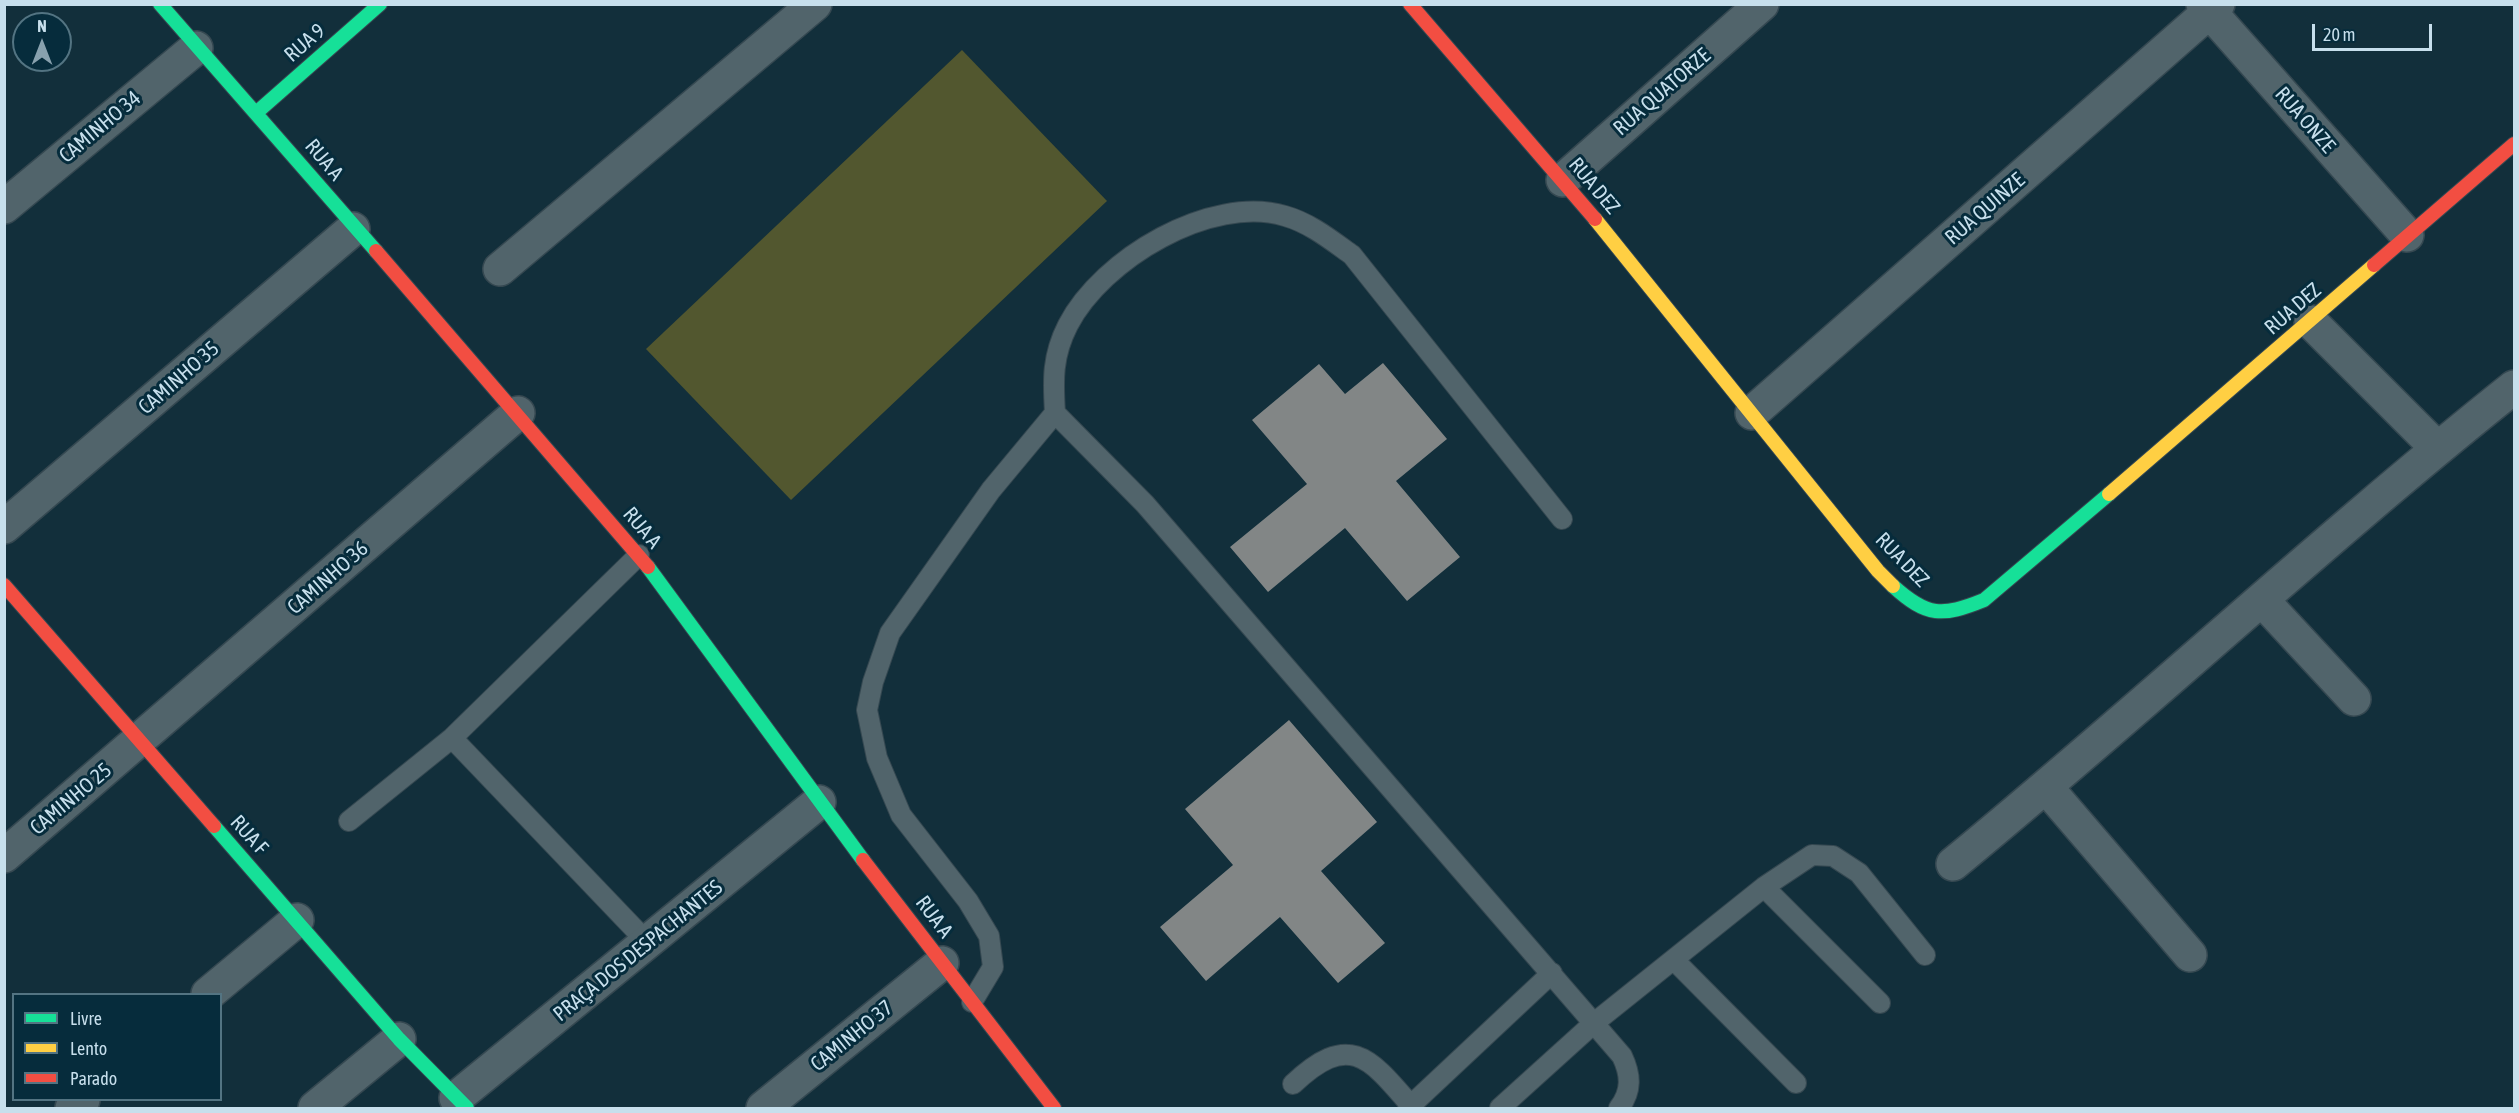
<!DOCTYPE html>
<html>
<head>
<meta charset="utf-8">
<style>
	body { margin:0 }
	#map { position:relative; width:2519px; height:1113px; overflow:hidden; background:#122f3b; font-family:"Asap Condensed",sans-serif }
	canvas { display:block }
	.frame { position:absolute; inset:0; border:6px solid #c7dfec; pointer-events:none }
	.legend { position:absolute; left:12px; top:993px; width:210px; height:108px; box-sizing:border-box; background:#062c3c; border:2px solid #537482; margin:0; padding:8px 10px; list-style:none; font-size:18px; color:#c7dfec }
	.legend li { display:flex; align-items:center; gap:12px; height:30px }
	.legend b { width:30px; border:2px solid #537482 }
	.north { position:absolute; left:12px; top:12px; width:60px; height:60px; box-sizing:border-box; background:#062c3c; border:2px solid #537482; border-radius:50%; rotate:0deg; font-size:16px; font-weight:700; line-height:24px; text-align:center; color:#c7dfec }
	.north::after { content:''; display:block; margin:auto; width:21px; height:27px; background:#88a1ae; clip-path:polygon(50% 0,100% 100%,50% 72%,0 100%) }
	.scale { position:absolute; left:2312px; top:24px; width:120px; height:27px; box-sizing:border-box; border:3px solid #c7dfec; border-top:0; padding-left:8px; font-size:18px; line-height:21px; white-space:nowrap; color:#c7dfec; -webkit-text-stroke:4px #062c3c; paint-order:stroke }
</style>
</head>
<body>
<div id="map">
<canvas width="2519" height="1113"></canvas>
<div class="frame"></div>
<ul class="legend">
<li><b style="height:8px;background:#16e098"></b>Livre</li>
<li><b style="height:8px;background:#ffcf43"></b>Lento</li>
<li><b style="height:8px;background:#f24e42"></b>Parado</li>
</ul>
<div class="north">N</div>
<div class="scale">20 m</div>
</div>
<script>
const g = document.querySelector('canvas').getContext('2d');
g.lineJoin = 'round';
function paint(path, color) {
  g.fillStyle = color;
  g.fill(path, 'evenodd');
}
function strokePath(path, color, width, dash) {
  g.strokeStyle = color;
  g.lineWidth = width;
  g.lineCap = dash ? 'butt' : 'round';
  g.setLineDash(dash || []);
  g.stroke(path);
}
function write(font, color, halo, rows, align = 'center') {
  g.font = font + ' "Asap Condensed",sans-serif';
  g.lineWidth = 6;
  g.setLineDash([]);
  g.textBaseline = 'middle';
  g.strokeStyle = halo;
  g.fillStyle = color;
  for (const [text, x, y, turn = 0] of rows) {
    g.save();
    g.translate(x, y);
    g.rotate((+turn || 0) * Math.PI / 180);
    g.textAlign = isNaN(turn) ? turn : align;
    if (halo) g.strokeText(text, 0, 0);
    g.fillText(text, 0, 0);
    g.restore();
  }
}
paint(new Path2D(`
	M962,50L1107,201L791,500L646,349Z`), '#52572f');
paint(new Path2D(`
	M1383,363L1447,439L1396,481L1460,557L1407,601L1345,528L1268,592L1230,547L1307,484L1252,420L1319,364L1345,394Z
	M1289,720L1377,822L1321,871L1385,943L1338,983L1280,917L1206,981L1160,927L1233,865L1185,809Z`), '#828686');
const lane = new Path2D(`
	M1562,519L1352,255C1331,240 1310,223 1285,216C1211,194 1102,259 1068,325C1052,356 1053,380 1055,413L1145,504L1622,1056C1631,1075 1632,1091 1619,1108
	M452,738L648,943
	M349,821L452,738L639,555
	M1764,887L1880,1003
	M1675,961L1796,1083
	M972,1002L993,967L989,936L968,901L901,815L877,758L867,710L873,682L890,633L991,490L1055,413
	M1293,1084C1350,1030 1370,1058 1413,1108
	M1408,1108L1552,973
	M1500,1108L1594,1023L1764,887L1812,855L1833,856L1859,873L1925,955`);
const street = new Path2D(`
	M2203,4L2407,235
	M1563,180L1762,4
	M4,207L196,48
	M500,269L815,4
	M2311,322L2437,448
	M1752,413L2218,4
	M4,527L353,229
	M2262,600L2354,699
	M2046,787L2190,955
	M4,856L518,413
	M1953,864C2143,708 2322,540 2514,387
	M208,994L297,920
	M456,1098L819,802
	M72,1108L83,1100
	M315,1108L399,1039
	M763,1108L942,963`);
const fast = new Path2D(`
	M160,4L376,251
	M256,113L380,4
	M648,567L863,860
	M1893,586C1927,617 1942,617 1984,600L2109,494
	M214,826L399,1039L467,1108`);
const slow = new Path2D(`
	M1595,219L1878,571L1893,586
	M2109,494L2374,265`);
const jam = new Path2D(`
	M1410,4L1595,219
	M376,251L648,567
	M2374,265L2514,144
	M4,585L214,826
	M863,860L1054,1108`);
strokePath(lane, '#354851', 22);
strokePath(street, '#354851', 36);
strokePath(fast, '#354851', 16);
strokePath(slow, '#354851', 16);
strokePath(jam, '#354851', 16);
strokePath(lane, '#51646b', 20);
strokePath(street, '#51646b', 33);
strokePath(fast, '#16e098', 14);
strokePath(slow, '#ffcf43', 14);
strokePath(jam, '#f24e42', 14);
write('21px', '#c7dfec', '#062c3c', [
	["RUA 9",305,43,-41],
	["RUA QUATORZE",1662,92,-41],
	["RUA ONZE",2305,120,49],
	["CAMINHO 34",100,127,-40],
	["RUA A",324,160,50],
	["RUA DEZ",1594,186,50],
	["RUA QUINZE",1985,209,-41],
	["RUA DEZ",2293,309,-41],
	["CAMINHO 35",179,378,-41],
	["RUA A",642,528,50],
	["RUA DEZ",1902,560,46],
	["CAMINHO 36",328,578,-41],
	["CAMINHO 25",71,799,-40],
	["RUA F",249,835,48],
	["RUA A",934,917,53],
	["PRAÇA DOS DESPACHANTES",638,951,-39],
	["CAMINHO 37",852,1036,-39]
]);
</script>
</body>
</html>
